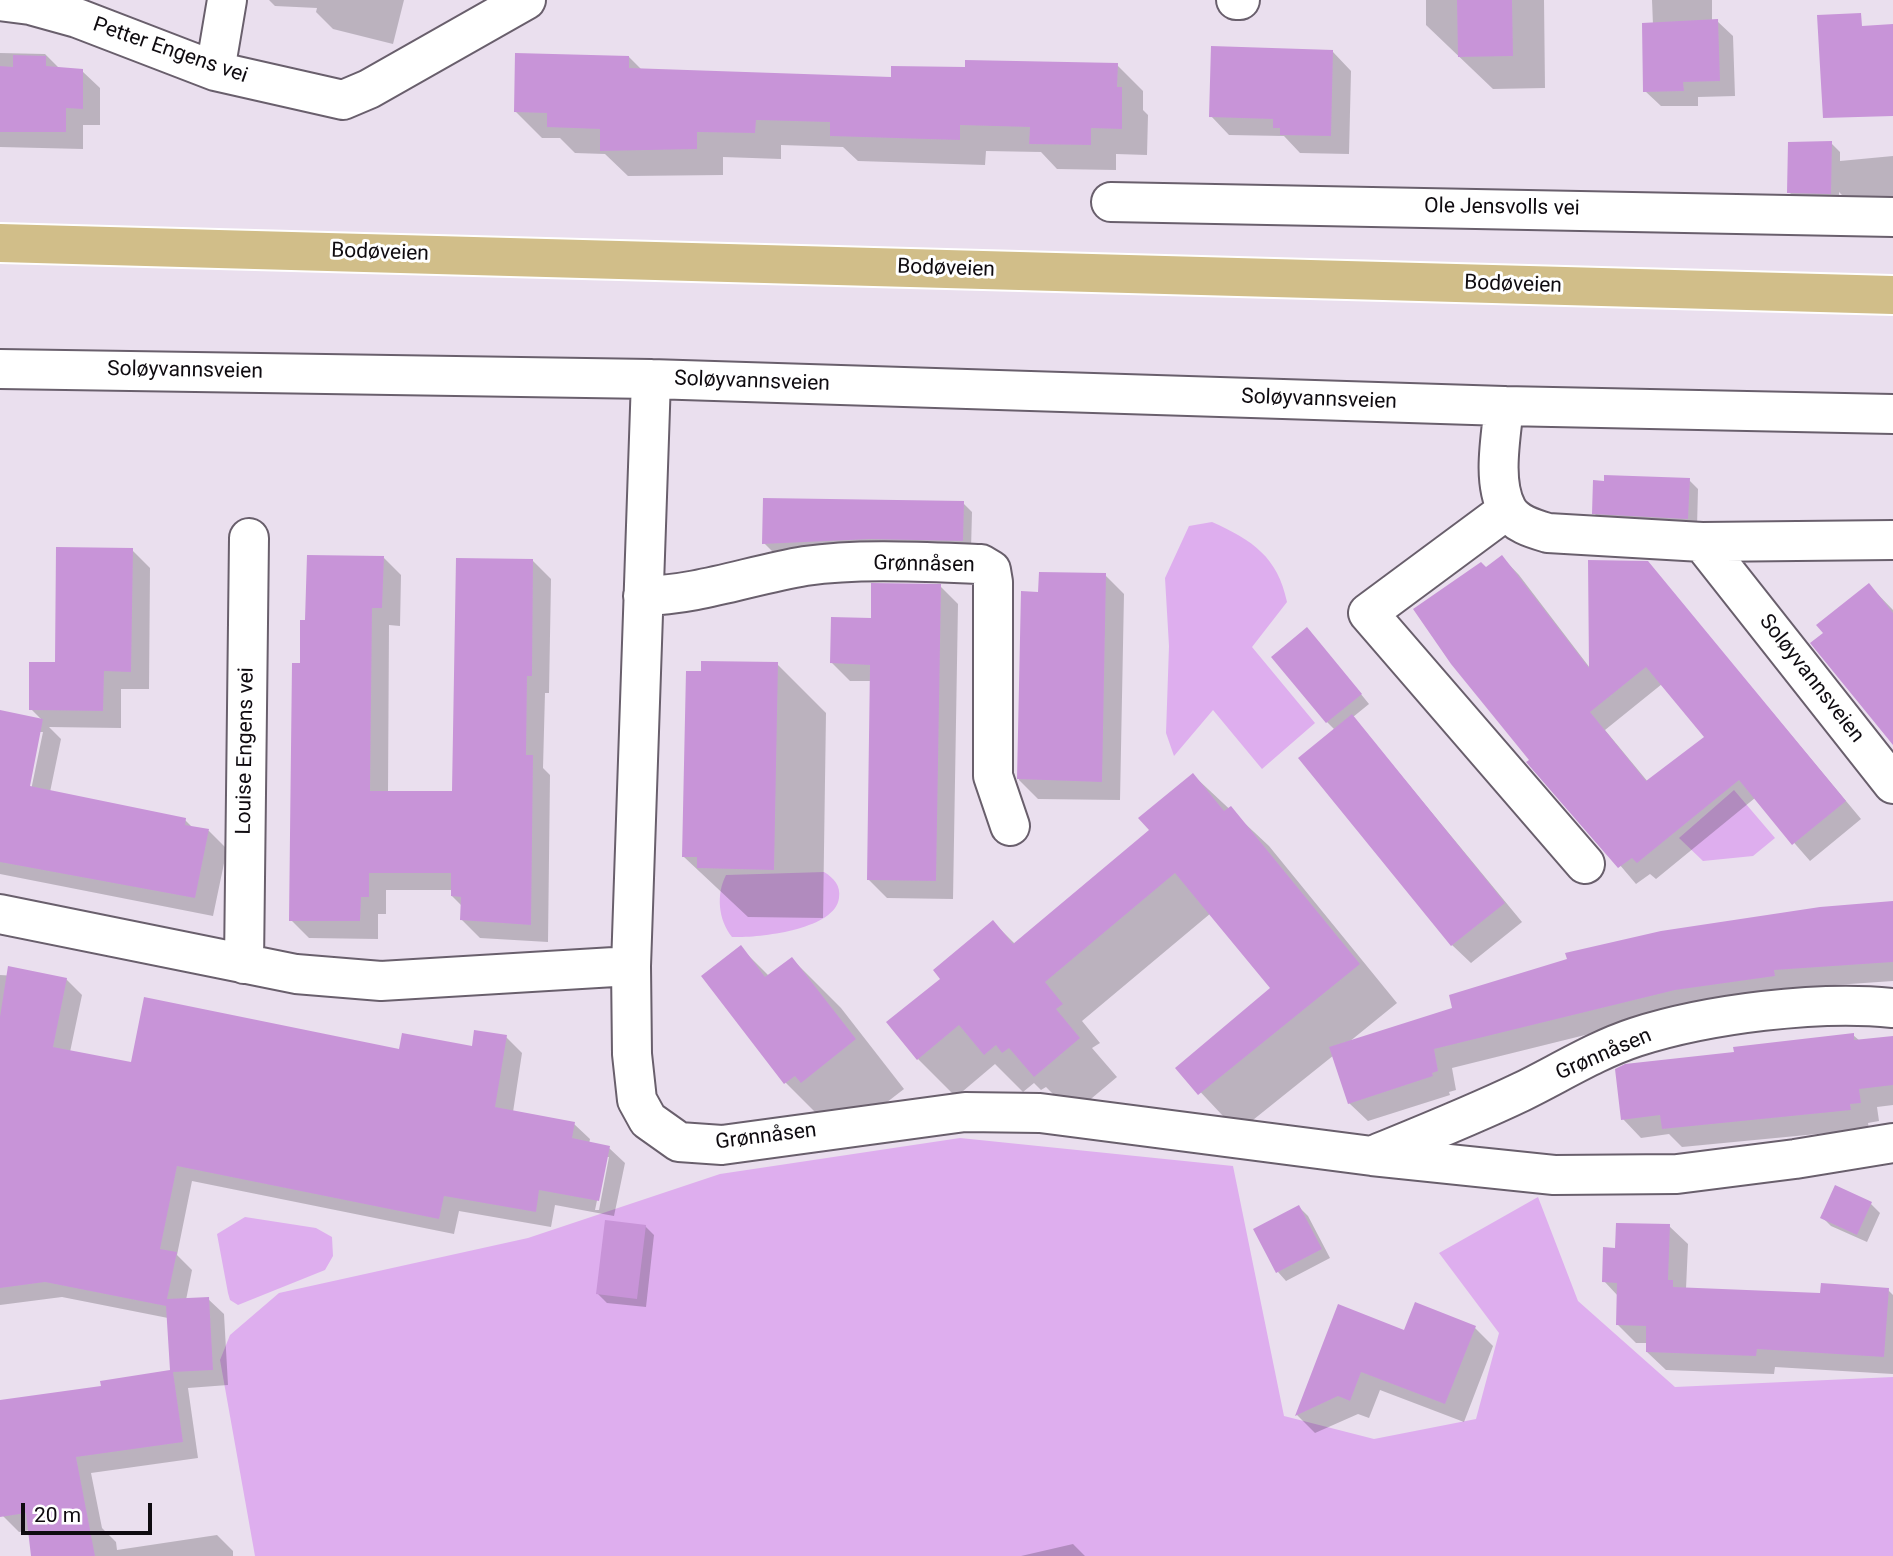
<!DOCTYPE html>
<html>
<head>
<meta charset="utf-8">
<style>
	body { margin:0 }
	#map { position:relative; width:1893px; height:1556px; overflow:hidden; background:#eadfee; font-family:Roboto,sans-serif }
	canvas { display:block }
	.scale { position:absolute; left:21px; top:1503px; width:131px; height:32px; box-sizing:border-box; border:4px solid #0f0b10; border-top:0; padding-left:9px; font-size:21px; line-height:24px; white-space:nowrap; color:#0f0b10; -webkit-text-stroke:5px #fff; paint-order:stroke }
</style>
</head>
<body>
<div id="map">
<canvas width="1893" height="1556"></canvas>
<div class="scale">20 m</div>
</div>
<script>
const g = document.querySelector('canvas').getContext('2d');
g.lineJoin = 'round';
function paint(path, color) {
  g.fillStyle = color;
  g.fill(path, 'evenodd');
}
function strokePath(path, color, width, dash) {
  g.strokeStyle = color;
  g.lineWidth = width;
  g.lineCap = dash ? 'butt' : 'round';
  g.setLineDash(dash || []);
  g.stroke(path);
}
function write(font, color, halo, rows, align = 'center') {
  g.font = font + ' Roboto,sans-serif';
  g.lineWidth = 6;
  g.setLineDash([]);
  g.textBaseline = 'middle';
  g.strokeStyle = halo;
  g.fillStyle = color;
  for (const [text, x, y, turn = 0] of rows) {
    g.save();
    g.translate(x, y);
    g.rotate((+turn || 0) * Math.PI / 180);
    g.textAlign = isNaN(turn) ? turn : align;
    if (halo) g.strokeText(text, 0, 0);
    g.fillText(text, 0, 0);
    g.restore();
  }
}
paint(new Path2D(`
	M1212,522C1252,540 1278,557 1287,602L1252,647L1315,723L1262,769L1213,710L1174,756L1166,733L1169,646L1165,578L1189,526Z
	M1734,790L1775,838L1753,856L1703,861L1679,838Z
	M824,872C834,878 841,886 839,898C835,930 758,938 732,937C718,920 716,894 726,875Z
	M960,1138L1233,1166L1284,1416L1374,1439L1476,1419L1499,1333L1439,1253L1538,1197L1578,1301L1675,1387L1893,1377V1556H255L220,1360L230,1335L279,1293L528,1238L720,1174Z
	M245,1217L316,1228L332,1237L333,1256L325,1270L238,1305L230,1300L228,1293L217,1234Z`), '#deaeee');
paint(new Path2D(`
	M269,0H404L393,44L333,29L316,12L317,8L275,6Z
	M1426,0H1544L1545,88L1493,89L1426,25Z
	M1652,0H1712V21H1717L1733,36L1735,96L1698,97V106H1661L1645,91L1653,25Z
	M1333,52L1351,71L1349,154L1300,153L1284,136L1229,135L1211,116Z
	M0,53L45,54L60,69L82,71L100,88V125H83V149L0,147Z
	M629,57L642,70L893,79L967,69L1117,65L1143,91V110L1148,115L1147,155L1116,154V170L1057,169L1041,152L986,151L985,165L858,161L843,147L781,145V159L723,157V175L628,176L605,154L575,153L560,138H542L516,112Z
	M1831,143L1840,152V161L1893,156V196L1846,199L1839,192V202L1798,201L1789,192Z
	M1689,480L1698,489L1697,527L1603,522L1594,513Z
	M963,503L972,512L971,550L880,548L773,552L764,543Z
	M132,550L150,568L149,689H121V728L49,727L61,739L50,792L185,820L193,828L209,831L227,849L213,916L0,874V713L42,720L31,709L56,664ZM39,732H43L30,795L26,794Z
	M383,557L401,575L400,626L389,625L388,793L454,792L533,561L551,579L549,693H545L543,768L550,775L548,942L480,938L462,920V906L452,896V890H386V914H378V939L309,938L291,920L301,665L307,622Z
	M1502,557L1519,575L1590,668L1648,563L1861,819L1810,861L1755,798L1656,879L1650,874L1636,884L1531,760L1486,569ZM1662,684L1706,737L1648,782L1605,730Z
	M1105,575L1124,594L1120,800L1038,799L1019,780L1022,593L1040,594Z
	M1869,585L1893,610V743L1825,633Z
	M940,586L958,604L953,899L887,898L869,880L872,681H850L832,663L873,620Z
	M1316,639L1369,704L1353,717L1522,922L1471,963L1452,945L1335,730L1327,722Z
	M777,664L826,713L823,918L748,917L684,857Z
	M1193,775L1269,846L1397,1003L1349,1042L1893,903V981L1792,988L1793,994L1694,1008L1452,1068L1456,1090L1449,1092L1450,1095L1368,1121L1349,1103L1334,1055L1238,1132L1178,1068L1272,988L1211,913L1082,1021L1100,1043L1092,1048L1117,1077L1073,1114L1046,1087L1041,1090L1034,1083L1023,1092L995,1064L956,1097L918,1059L942,979L993,922L1015,944L1151,830Z
	M741,948L769,976L792,959L841,1008L904,1089L851,1130L835,1132L786,1083L703,977Z
	M0,975L66,979L82,995L70,1052L132,1064L473,1048L506,1037L522,1053L513,1112L574,1124L590,1139L589,1144L609,1148L625,1163L614,1216L555,1205L551,1227L459,1211L454,1234L192,1181L177,1255L192,1270L186,1300L208,1299L224,1314L228,1385L188,1388L198,1458L91,1473L102,1528L116,1542L117,1550L217,1535L233,1551V1556H33L30,1530L19,1532L3,1516L0,1402L103,1388L171,1372L168,1318L62,1297L0,1305ZM606,1157H609L599,1210H595Z
	M1853,1035L1860,1041L1893,1038V1105L1877,1107L1879,1121L1868,1123L1869,1129L1682,1147L1669,1134L1641,1138L1623,1119L1736,1053Z
	M1871,1204L1880,1213L1867,1242L1831,1226L1822,1217Z
	M1299,1207L1308,1216L1330,1258L1286,1281L1278,1272Z
	M645,1226L654,1235L646,1307L607,1303L598,1294Z
	M1669,1226L1688,1244L1686,1289L1822,1294L1888,1290L1893,1295V1374L1775,1367L1774,1374L1666,1370L1647,1352L1648,1343H1636L1617,1324L1618,1296L1604,1281L1616,1249Z
	M1339,1307L1405,1332L1475,1328L1493,1346L1464,1422L1380,1390L1369,1418L1358,1414L1315,1433L1297,1415Z
	M1073,1544L1085,1556H1021Z`), '#0003');
paint(new Path2D(`
	M1457,0H1512L1513,56L1458,57Z
	M1861,13L1862,26L1893,24V116L1823,118L1817,15Z
	M1718,19L1720,81L1683,82L1684,91L1643,92L1642,23Z
	M1211,46L1333,50L1331,136L1280,135V128H1273V119L1209,117Z
	M515,53L629,56V68L891,77V66L965,67V60L1118,63L1117,87H1122V129L1091,128V145L1029,144L1030,127L960,125V140L830,136V122L756,120L755,133L697,132V149L600,151V129L547,127V113L514,112Z
	M13,55L46,56V66L83,69V109L66,108V132H0V66L13,67Z
	M1832,141L1831,194L1787,193L1788,142Z
	M1604,475L1690,478L1688,519L1592,514L1593,480L1604,481Z
	M763,498L964,501L963,541L870,539L762,544Z
	M56,547L133,548L131,672L104,671L103,711L29,710V662H55Z
	M307,555L384,556L382,608H372L370,791H452L456,558L533,559L532,676H527L526,755H533L531,925L460,920L461,897L451,896V873H369V897H361L360,921H289L292,663H300V620H305Z
	M1502,555L1589,668L1588,560L1648,561L1846,801L1792,845L1739,780L1637,863L1632,858L1618,868L1526,762L1529,760L1451,664L1413,609L1481,562L1486,567ZM1646,667L1704,737L1646,781L1590,712Z
	M1039,572L1106,573L1102,782L1017,779L1021,591L1038,592Z
	M871,583L941,584L936,881L867,880L870,665L830,663L831,617L871,618Z
	M1869,583L1893,613V745L1810,643L1823,633L1816,625Z
	M1307,627L1362,694L1326,723L1271,657Z
	M701,661L778,662L774,870L697,868V857H682L686,671H701Z
	M0,710L43,719L30,786L186,818L185,825L209,829L195,898L0,862Z
	M1352,714L1505,903L1451,946L1298,758Z
	M1193,773L1224,811L1231,806L1360,964L1198,1095L1175,1068L1270,988L1175,873L1045,982L1063,1004L1056,1009L1080,1038L1034,1077L1009,1048L1002,1053L996,1045L984,1055L959,1025L917,1060L886,1022L940,979L933,970L993,920L1013,944L1149,830L1138,818Z
	M1893,901V962L1774,970L1775,976L1675,990L1434,1049L1438,1071L1432,1073L1433,1076L1348,1104L1329,1047L1452,1008L1449,995L1567,959L1565,953L1661,931L1820,907Z
	M741,945L765,977L792,957L856,1039L801,1083L795,1076L784,1084L701,976Z
	M8,966L67,978L53,1047L131,1062L144,997L399,1049L402,1033L472,1046L474,1030L507,1035L495,1107L575,1122L572,1138L610,1146L599,1201L539,1190L536,1212L444,1196L439,1219L177,1166L160,1249L177,1252L167,1299L209,1297L213,1370L173,1372L183,1442L76,1457L95,1556H31L26,1513L0,1517V1400L101,1386L100,1381L170,1370L166,1306L45,1282L0,1288V1017Z
	M1854,1033V1040L1893,1036V1085L1859,1089L1861,1103L1850,1104L1851,1110L1662,1129L1660,1115L1621,1120L1615,1069L1625,1064L1734,1052L1733,1047Z
	M1835,1185L1872,1202L1857,1235L1820,1218Z
	M1299,1205L1322,1249L1276,1273L1253,1229Z
	M605,1220L646,1225L637,1299L596,1294Z
	M1616,1223L1670,1224L1668,1280H1673V1287L1820,1293L1821,1283L1889,1288L1884,1357L1757,1349L1756,1356L1646,1352V1326L1616,1325L1617,1283L1602,1282L1603,1247L1615,1248Z
	M1415,1302L1476,1326L1445,1404L1361,1372L1350,1401L1338,1396L1295,1416L1338,1304L1404,1330Z`), '#c894d8');
const minor = new Path2D(`
	M1236,0H1240
	M0,1L30,5L77,18L215,71L343,100L369,89L526,0
	M215,71L227,0
	M1111,202L1893,217
	M0,369L651,379L1504,406L1893,414
	M651,379L631,966L632,1054L637,1100L648,1120L679,1142L722,1145L965,1112L1040,1113L1372,1156L1554,1175L1677,1174L1795,1159L1893,1143
	M1504,406C1501,437 1492,481 1507,509C1515,524 1534,529 1548,533L1702,542L1893,540
	M1507,510L1368,613L1585,864
	M1702,542L1893,784
	M643,596C698,595 751,575 805,566C860,558 926,562 981,564L991,570L993,582V776L1010,826
	M0,914L296,974L381,981L631,966
	M244,964L249,538
	M1374,1155C1423,1135 1473,1115 1521,1092C1558,1074 1596,1050 1636,1037C1707,1014 1819,1000 1893,1008`);
const major = new Path2D(`
	M0,243L1893,295`);
strokePath(minor, '#695f6c', 42);
strokePath(major, '#fff', 42);
strokePath(minor, '#fff', 38);
strokePath(major, '#d1be89', 38);
write('21px', '#0f0b10', '#fff', [
	["Petter Engens vei",170,51,19],
	["Ole Jensvolls vei",1502,208,1],
	["Bodøveien",380,253,2],
	["Bodøveien",946,269,2],
	["Bodøveien",1513,285,2],
	["Soløyvannsveien",185,371,1],
	["Soløyvannsveien",752,382,2],
	["Soløyvannsveien",1319,400,2],
	["Grønnåsen",924,565,1],
	["Soløyvannsveien",1811,679,52],
	["Louise Engens vei",246,751,-89],
	["Grønnåsen",1604,1055,-23],
	["Grønnåsen",766,1137,-7]
]);
</script>
</body>
</html>
